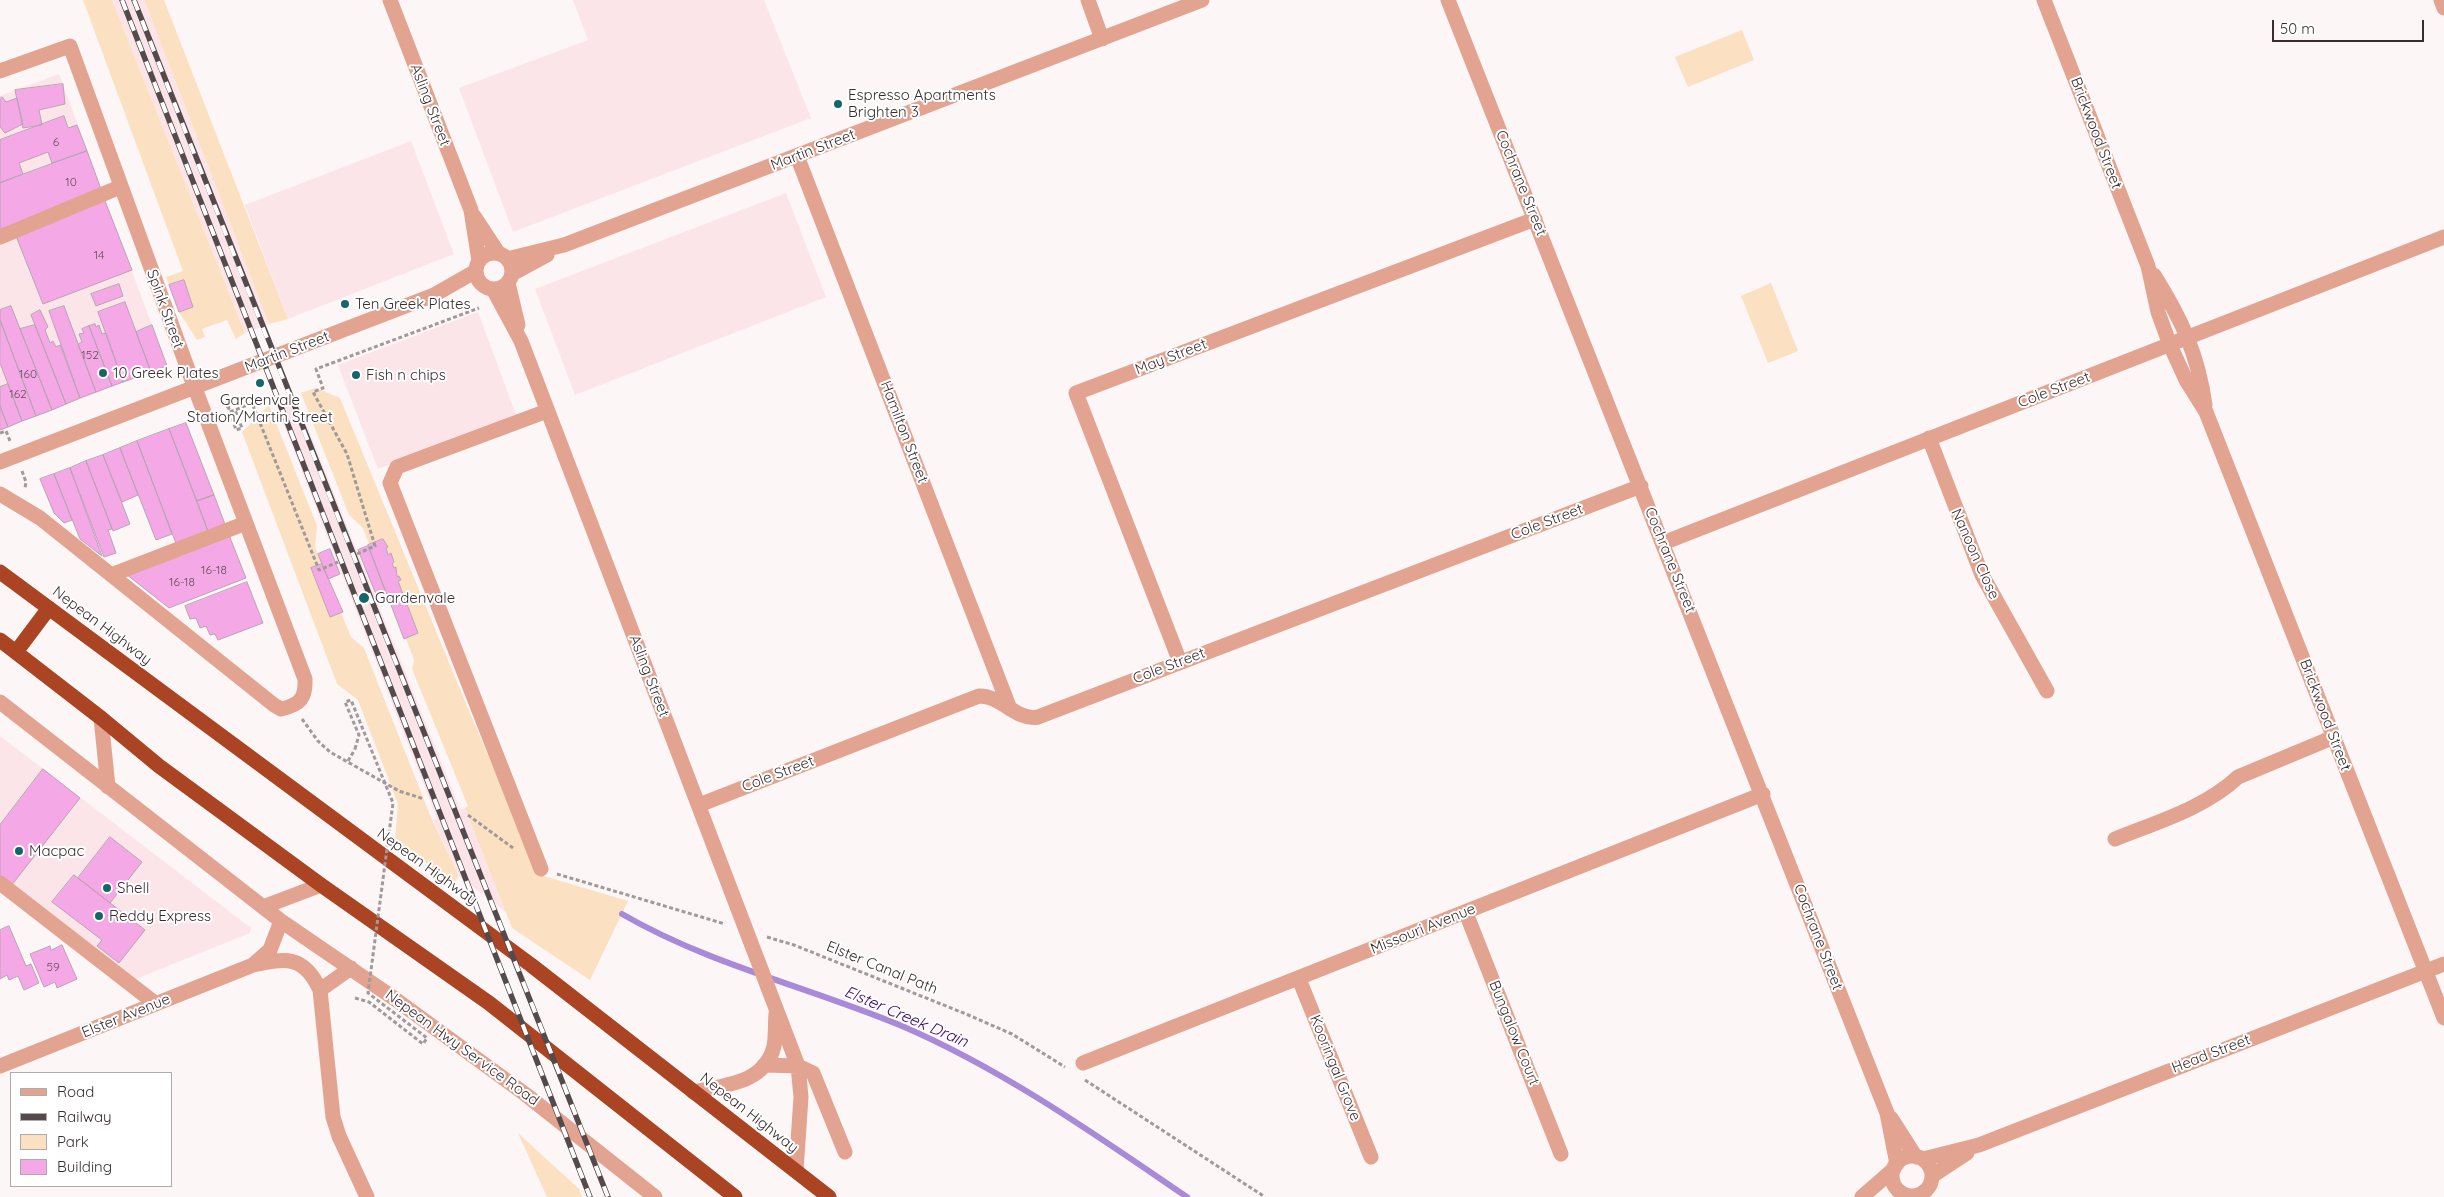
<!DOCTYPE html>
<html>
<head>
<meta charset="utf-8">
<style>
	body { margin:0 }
	#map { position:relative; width:2444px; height:1197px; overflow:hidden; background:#fcf6f7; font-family:Quicksand,sans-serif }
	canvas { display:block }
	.legend { position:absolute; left:10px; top:1072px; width:162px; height:115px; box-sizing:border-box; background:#fff; border:1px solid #afabac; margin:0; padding:6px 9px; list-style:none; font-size:15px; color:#382d2f }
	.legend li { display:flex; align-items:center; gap:10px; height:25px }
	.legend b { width:25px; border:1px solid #afabac }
	.scale { position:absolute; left:2272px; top:20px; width:152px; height:22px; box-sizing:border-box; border:2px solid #382d2f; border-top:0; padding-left:6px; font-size:15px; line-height:18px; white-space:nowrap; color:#382d2f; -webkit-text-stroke:4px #fff; paint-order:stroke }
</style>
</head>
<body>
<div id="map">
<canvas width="2444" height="1197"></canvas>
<ul class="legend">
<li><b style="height:6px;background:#e2a490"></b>Road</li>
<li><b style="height:6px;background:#544a4c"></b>Railway</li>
<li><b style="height:14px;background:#fbe0c1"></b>Park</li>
<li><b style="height:14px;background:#f4a9e6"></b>Building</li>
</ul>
<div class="scale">50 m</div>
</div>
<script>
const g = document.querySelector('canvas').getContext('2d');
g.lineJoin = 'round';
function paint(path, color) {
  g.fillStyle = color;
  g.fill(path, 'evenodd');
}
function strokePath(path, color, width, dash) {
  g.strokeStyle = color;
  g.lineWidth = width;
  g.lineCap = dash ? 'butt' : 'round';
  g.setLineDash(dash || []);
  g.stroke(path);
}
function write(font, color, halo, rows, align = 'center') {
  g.font = font + ' Quicksand,sans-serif';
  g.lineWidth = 4;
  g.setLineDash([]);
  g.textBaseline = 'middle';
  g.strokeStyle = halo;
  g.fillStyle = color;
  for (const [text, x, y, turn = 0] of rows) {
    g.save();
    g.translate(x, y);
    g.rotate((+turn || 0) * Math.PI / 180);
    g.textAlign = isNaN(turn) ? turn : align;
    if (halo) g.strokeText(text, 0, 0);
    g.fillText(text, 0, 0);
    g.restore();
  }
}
paint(new Path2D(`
	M112,0H144L269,324L245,333Z
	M573,0H764L811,118L513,232L459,88L588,40Z
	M59,74L167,366L0,430V96Z
	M411,141L454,254L288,319L245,205Z
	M786,193L826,297L575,395L535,289Z
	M478,312L516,415L378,469L338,365Z
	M295,396L460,809L465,808L507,913L459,876L433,820L437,819L275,402Z
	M0,736L251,928L250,933L136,979L0,875Z`), '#fce5e9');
paint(new Path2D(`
	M83,0H112L245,333L236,339L227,320L202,329L205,337L197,340L179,312L193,307L184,280L169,285L166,277L183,271Z
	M144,0H164L288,319L269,324Z
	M1742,30L1754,60L1688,87L1675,57Z
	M1771,283L1798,351L1768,363L1741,296Z
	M316,388L340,398L469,711L540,875L628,901L590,980L512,928L465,808L468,806L412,669L414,660L406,638L418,633L398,581L401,579L399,576L397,577L396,567L394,568L392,564L394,562L391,554L388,555L386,548L388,547L383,539L369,544L363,528L349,515L301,393Z
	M269,405L317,526L315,547L322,564L311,569L330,617L341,613L351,637L364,648L432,820L459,876L454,883L395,840L398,804L358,700L337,684L242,432Z
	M518,1133L579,1189L582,1197H547Z`), '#fbe0c1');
strokePath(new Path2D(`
	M622,914C710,965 809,987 902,1026C1004,1070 1096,1135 1187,1197`), '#a88ad9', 6);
const building = new Path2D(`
	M63,84L65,104L39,110L42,125L23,128L15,90Z
	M2,97L6,102L17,98L23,124L5,133L0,127V99Z
	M64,116L68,128L77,125L87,151L52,163L48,152L19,163L23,174L0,183V140Z
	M87,151L101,189L0,230V183Z
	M105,201L132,270L43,304L16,236Z
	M184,280L193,307L179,312L169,285Z
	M119,284L123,296L96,306L91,294Z
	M125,302L151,372L123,382L98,312Z
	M11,306L52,410L36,416L0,320V310Z
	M64,306L96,392L80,398L49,311Z
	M40,310L48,327L45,330L50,343L53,341L56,347L60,345L80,398L66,404L31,315Z
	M0,320L36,416L22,421L0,363Z
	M95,324L96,327L99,325L102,334L106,333L123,382L112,386L89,326Z
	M35,325L66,404L52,410L20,329Z
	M152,325L167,366L151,372L136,332Z
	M89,326L112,386L96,392L78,344L82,342L79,334L84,333L82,329Z
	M8,384L22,421L8,427L0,406V387Z
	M0,406L8,427L0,430Z
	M186,423L214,495L197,501L169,429Z
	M169,429L209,534L177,546L137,441Z
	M137,441L172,534L156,540L120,448Z
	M120,448L138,495L122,502L103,455Z
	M103,455L130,524L113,531L86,461Z
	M86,461L112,529L108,530L116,553L104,557L70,468Z
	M70,468L102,556L80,539L54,474Z
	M54,474L72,520L64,523L54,513L40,479Z
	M214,495L226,527L209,534L197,501Z
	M229,535L246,578L169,608L126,574Z
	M383,539L388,547L386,548L388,555L391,553L394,562L392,564L394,568L396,567L397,577L399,576L401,580L398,581L418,633L404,639L368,545Z
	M368,546L386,593L377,597L358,550Z
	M330,549L340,574L328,579L318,554Z
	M322,564L343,612L330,617L311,568Z
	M247,582L263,623L218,640L215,634L210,635L206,626L200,628L196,618L190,619L185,606Z
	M43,769L80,798L11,886L0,877V825Z
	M110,837L142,862L110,903L78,878Z
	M74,875L145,930L119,963L97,946L102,940L52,902Z
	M9,926L26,966L31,964L39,983L24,990L18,976L9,980L7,975L0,979V930Z
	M62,945L77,979L57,988L55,982L44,987L30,954L50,946L51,950Z`);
paint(building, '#f4a9e6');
strokePath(building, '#b8a4b4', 1);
strokePath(new Path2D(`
	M228,406L236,430L242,428L235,410
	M226,407L250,397
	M230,412L252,403L319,570L338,562
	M0,433L6,431L10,441
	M22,471L26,482L25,488
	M357,554L375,546L347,454L313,392L323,388L316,369L479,308
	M302,719L318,741L330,752L399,791L424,799
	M348,761L355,749
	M468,815L513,848
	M557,874L725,924
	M767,937L794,945L966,1014L1012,1034L1065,1067
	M1085,1080L1265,1197`), '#a1999a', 3, [4, 2.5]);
strokePath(new Path2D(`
	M390,0L471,210L479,261
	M1088,0L1102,39
	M1448,0L1887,1113L1897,1164
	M2044,0L2148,266L2158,312L2170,345L2186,380L2206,412L2444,1018
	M2441,0L2444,8
	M0,71L70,46L190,375L305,679C306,698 300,705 281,709L274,705L40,518L0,494
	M797,156L1010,709
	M474,216L499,254
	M0,237L120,187
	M476 271a18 18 0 1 1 36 0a18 18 0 1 1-36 0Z
	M507,259L564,245L1202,0
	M512,274L547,255
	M2154,275C2181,318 2198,354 2205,405
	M508,283L518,325
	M493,289L521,341L798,1066L801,1097L796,1171
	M1929,438L1982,575L2047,691
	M0,462L434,295L476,271
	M1663,543L2444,237
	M111,575L246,523
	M1180,662L1076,393L1535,219
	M0,702L281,921L395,999L525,1094L655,1197
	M101,718L108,787
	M699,805L979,696C1001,695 1016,721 1038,717L1641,486
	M2115,839C2157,822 2205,808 2238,777L2334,737
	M541,869L390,483L397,467L547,411
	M0,883L156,1004
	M263,907L321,885
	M1466,913L1561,1154
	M254,964L270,950L281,921
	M1299,979L1371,1157
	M320,990L351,968
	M1083,1063L1763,794
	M764,1065L798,1066L813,1073L845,1152
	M0,1066L253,965C286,958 304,955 320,990L333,1117L339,1136L367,1197
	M693,1092C724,1085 765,1084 774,1046C776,1036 775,1025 776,1014
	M1891,1118L1916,1157
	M1892 1176a20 20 0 1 1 40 0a20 20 0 1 1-40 0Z
	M1923,1159L1979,1145L2444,964
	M1932,1176L1967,1153
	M1862,1197L1894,1169`), '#e2a490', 15);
strokePath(new Path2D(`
	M0,572L531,965L829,1197
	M0,640L101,718L159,766L321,885L489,1003L735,1197
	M16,652L49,608`), '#a42', 15);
const rail = new Path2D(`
	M122,0L590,1197
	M134,0C290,400 451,798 608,1197`);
strokePath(rail, '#544a4c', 5.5);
strokePath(rail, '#fff', 4, [11]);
strokePath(new Path2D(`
	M355,998L369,1002L423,1044L427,1038L368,993L393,803L351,700L345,702L359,735L355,749`), '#a1999a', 3, [4, 2.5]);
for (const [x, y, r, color] of [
	[838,104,5,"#16656b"],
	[345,304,5,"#16656b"],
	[103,373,5,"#16656b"],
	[356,375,5,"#16656b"],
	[260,383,5,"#16656b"],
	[364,598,6,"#16656b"],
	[19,851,5,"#16656b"],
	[107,888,5,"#16656b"],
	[99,916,5,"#16656b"]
]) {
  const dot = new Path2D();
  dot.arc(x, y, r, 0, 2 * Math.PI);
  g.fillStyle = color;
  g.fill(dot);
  strokePath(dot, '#fff', 2);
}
write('12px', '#674c5d', null, [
	["6",56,142],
	["10",71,182],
	["14",99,255],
	["152",90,355],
	["160",28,374],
	["162",18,394],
	["16-18",214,570],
	["16-18",182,582],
	["59",53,967]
]);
write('15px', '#382d2f', '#fff', [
	["Espresso Apartments",848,95],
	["Brighten 3",848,112],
	["Ten Greek Plates",355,304],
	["10 Greek Plates",113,373],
	["Fish n chips",366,375],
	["Gardenvale",260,400,"center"],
	["Station/Martin Street",260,417,"center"],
	["Gardenvale",375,598],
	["Macpac",29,851],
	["Shell",117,888],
	["Reddy Express",109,916]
], 'left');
write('15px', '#382d2f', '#fff', [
	["Asling Street",430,105,69],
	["Brickwood Street",2096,133,69],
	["Martin Street",813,150,-21],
	["Cochrane Street",1521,183,68],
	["Spink Street",165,309,70],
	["Martin Street",287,352,-21],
	["May Street",1171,357,-21],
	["Cole Street",2054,390,-21],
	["Hamilton Street",904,432,69],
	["Cole Street",1547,522,-21],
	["Nanoon Close",1975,554,66],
	["Cochrane Street",1670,560,68],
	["Nepean Highway",102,626,37],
	["Cole Street",1169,666,-21],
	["Asling Street",649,676,69],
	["Brickwood Street",2325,715,69],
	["Cole Street",778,774,-21],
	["Nepean Highway",427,867,36],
	["Missouri Avenue",1423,929,-22],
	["Cochrane Street",1818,937,69],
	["Elster Canal Path",882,968,22],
	["Elster Avenue",126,1016,-22],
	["Bungalow Court",1514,1033,68],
	["Nepean Hwy Service Road",462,1048,36],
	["Head Street",2211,1054,-21],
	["Kooringal Grove",1335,1068,68],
	["Nepean Highway",749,1113,38]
]);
write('italic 16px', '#3a0667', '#fff', [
	["Elster Creek Drain",906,1017,23]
]);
</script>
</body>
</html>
